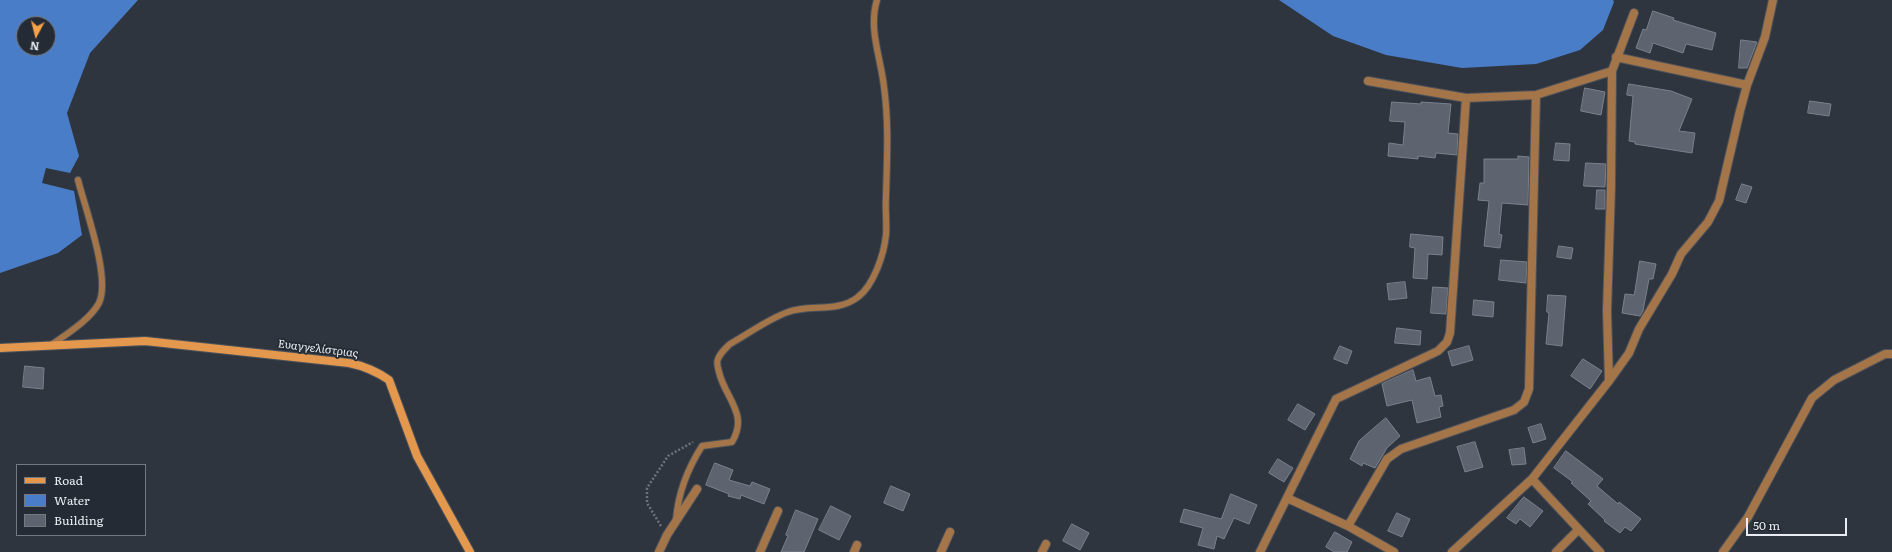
<!DOCTYPE html>
<html>
<head>
<meta charset="utf-8">
<style>
	body { margin:0 }
	#map { position:relative; width:1892px; height:552px; overflow:hidden; background:#2f353e; font-family:Literata,serif }
	canvas { display:block }
	.legend { position:absolute; left:16px; top:464px; width:130px; height:72px; box-sizing:border-box; background:#252b34; border:1px solid #737980; margin:0; padding:5px 7px; list-style:none; font-size:12px; color:#e9edf3 }
	.legend li { display:flex; align-items:center; gap:8px; height:20px }
	.legend b { width:20px; border:1px solid #737980 }
	.north { position:absolute; left:16px; top:16px; width:40px; height:40px; box-sizing:border-box; background:#252b34; border:1px solid #737980; border-radius:50%; rotate:187deg; font-size:11px; font-weight:700; line-height:16px; text-align:center; color:#e9edf3 }
	.north::after { content:''; display:block; margin:auto; width:14px; height:18px; background:#f7a149; clip-path:polygon(50% 0,100% 100%,50% 72%,0 100%) }
	.scale { position:absolute; left:1746px; top:518px; width:101px; height:18px; box-sizing:border-box; border:2px solid #e9edf3; border-top:0; padding-left:5px; font-size:12px; line-height:14px; white-space:nowrap; color:#e9edf3; -webkit-text-stroke:3px #252b34; paint-order:stroke }
</style>
</head>
<body>
<div id="map">
<canvas width="1892" height="552"></canvas>
<ul class="legend">
<li><b style="height:5px;background:#e3984d"></b>Road</li>
<li><b style="height:11px;background:#4a7dc8"></b>Water</li>
<li><b style="height:11px;background:#5d646f"></b>Building</li>
</ul>
<div class="north">N</div>
<div class="scale">50 m</div>
</div>
<script>
const g = document.querySelector('canvas').getContext('2d');
g.lineJoin = 'round';
function paint(path, color) {
  g.fillStyle = color;
  g.fill(path, 'evenodd');
}
function strokePath(path, color, width, dash) {
  g.strokeStyle = color;
  g.lineWidth = width;
  g.lineCap = dash ? 'butt' : 'round';
  g.setLineDash(dash || []);
  g.stroke(path);
}
function write(font, color, halo, rows, align = 'center') {
  g.font = font + ' Literata,serif';
  g.lineWidth = 3.5;
  g.setLineDash([]);
  g.textBaseline = 'middle';
  g.strokeStyle = halo;
  g.fillStyle = color;
  for (const [text, x, y, turn = 0] of rows) {
    g.save();
    g.translate(x, y);
    g.rotate((+turn || 0) * Math.PI / 180);
    g.textAlign = isNaN(turn) ? turn : align;
    if (halo) g.strokeText(text, 0, 0);
    g.fillText(text, 0, 0);
    g.restore();
  }
}
paint(new Path2D(`
	M0,0H138L90,53L67,113L79,156L70,173L46,168L42,183L74,191L82,235L58,253L0,273ZM24,24H48V48H24Z
	M1279,0H1613L1614,2L1603,30L1580,50L1536,64L1462,68L1386,55L1333,36Z`), '#4a7dc8');
const building = new Path2D(`
	M1653,11L1674,18L1673,20L1716,33L1712,50L1686,44L1683,53L1653,43L1650,53L1636,48L1643,29L1646,30Z
	M1741,40L1757,42L1747,68H1739Z
	M1629,84L1671,91L1692,99L1679,131L1695,133L1692,153L1635,144V142L1629,141L1633,96L1627,95Z
	M1585,88L1605,92L1601,115L1581,111Z
	M1810,101L1831,104L1829,116L1808,113Z
	M1392,102L1421,104V102L1451,104L1448,133L1458,134L1457,155L1436,153L1435,158L1418,156V159L1388,156L1389,143L1403,145L1405,122L1390,121Z
	M1556,143L1570,144L1569,161L1554,160Z
	M1518,156L1529,157L1528,205L1502,203L1499,234L1502,235L1500,248L1484,246L1489,201L1478,200L1480,183H1484V159H1518Z
	M1586,163L1606,164L1605,187L1584,186Z
	M1742,184L1752,187L1746,203L1736,200Z
	M1597,190H1605V209H1596Z
	M1411,234L1443,237L1442,255L1428,254L1427,279L1413,278L1415,248L1410,247Z
	M1559,246L1573,248L1571,259L1557,257Z
	M1501,260L1527,262L1526,283L1499,280Z
	M1640,261L1656,264L1653,279H1649L1643,311L1640,316L1622,313L1625,294L1634,295Z
	M1405,282L1407,298L1389,300L1387,284Z
	M1433,287L1448,288L1446,314L1431,313Z
	M1548,295L1566,296L1562,346L1546,344L1549,313L1547,312Z
	M1474,300L1494,302L1493,317L1473,315Z
	M1397,328L1421,331L1420,345L1395,343Z
	M1340,346L1352,351L1347,364L1334,359Z
	M1469,346L1473,360L1452,366L1448,352Z
	M1583,359L1602,371L1590,389L1571,376Z
	M25,366L44,368L43,389L23,387Z
	M1413,370L1416,381L1430,377L1435,396L1441,395L1443,406L1439,407L1441,417L1417,423L1412,400L1387,406L1382,384Z
	M1298,404L1315,414L1305,430L1288,420Z
	M1386,418L1400,436L1387,448L1375,468L1363,463L1362,466L1350,459L1359,441Z
	M1541,424L1546,439L1533,443L1528,428Z
	M1475,442L1483,467L1465,472L1457,447Z
	M1524,448L1526,464L1512,465L1509,450Z
	M1566,451L1603,479L1597,486L1618,504L1619,502L1641,519L1631,531L1625,527L1620,533L1604,521L1605,520L1588,504L1591,501L1571,483L1573,482L1554,468Z
	M1278,459L1293,468L1284,482L1269,473Z
	M715,463L733,470L729,480L750,486L752,482L770,489L764,504L741,495L740,499L728,496L729,494L706,485Z
	M891,486L910,494L903,511L884,503Z
	M1231,494L1257,505L1249,524L1234,518L1224,539L1217,536L1214,549L1198,545L1203,528L1180,522L1184,509L1221,519Z
	M1524,497L1543,511L1530,527L1520,519L1516,524L1507,518Z
	M831,506L851,516L839,540L819,530Z
	M796,510L818,519L804,552H781L788,536L786,535Z
	M1397,513L1410,519L1402,537L1388,531Z
	M1072,524L1089,533L1080,550L1063,541Z
	M1335,532L1352,542L1347,552H1334L1326,547Z`);
paint(building, '#5d646f');
strokePath(building, '#7a818c', 1);
const lane = new Path2D(`
	M50,346C65,335 90,320 99,303C111,278 85,208 78,180
	M676,520C678,494 688,468 702,446L732,442C749,414 725,398 719,372C718,368 716,363 718,359C720,353 726,348 730,344C748,334 768,319 788,312C810,304 838,313 858,297C874,285 884,254 886,235C887,222 885,208 886,196C887,159 889,123 884,87C881,58 868,29 877,0`);
const street = new Path2D(`
	M1616,57L1747,85
	M1368,81L1466,98L1536,95L1612,71L1634,13
	M1609,381L1629,353L1639,329L1672,274L1681,254L1708,222L1719,201L1740,111L1747,85L1765,37L1773,0
	M1532,479L1600,552
	M1287,498L1348,526L1394,552
	M1348,526L1387,459L1401,449L1514,410L1524,402L1529,389L1536,95
	M659,552L667,535L697,489
	M760,552L778,511
	M854,552L857,545
	M941,552L950,532
	M1042,552L1046,544
	M1260,552L1336,399L1438,351L1447,342L1450,333L1466,98
	M1452,552L1532,479L1609,381L1607,311L1611,187L1612,71
	M1556,552L1578,530
	M1723,552L1748,517L1812,398L1834,380L1885,354H1892`);
const secondary = new Path2D(`
	M0,348L145,341L349,363C364,366 376,371 389,380L417,456L470,552`);
strokePath(lane, '#4d525b', 8);
strokePath(street, '#4d525b', 10);
strokePath(secondary, '#4d525b', 10);
strokePath(new Path2D(`
	M661,526L647,503V488L668,456L693,442`), '#6e737b', 2.5, [2, 2]);
strokePath(lane, '#a47548', 6);
strokePath(street, '#a47548', 8);
strokePath(secondary, '#e3984d', 8);
write('11px', '#e9edf3', '#252b34', [
	["Ευαγγελίστριας",318,349,7]
]);
</script>
</body>
</html>
